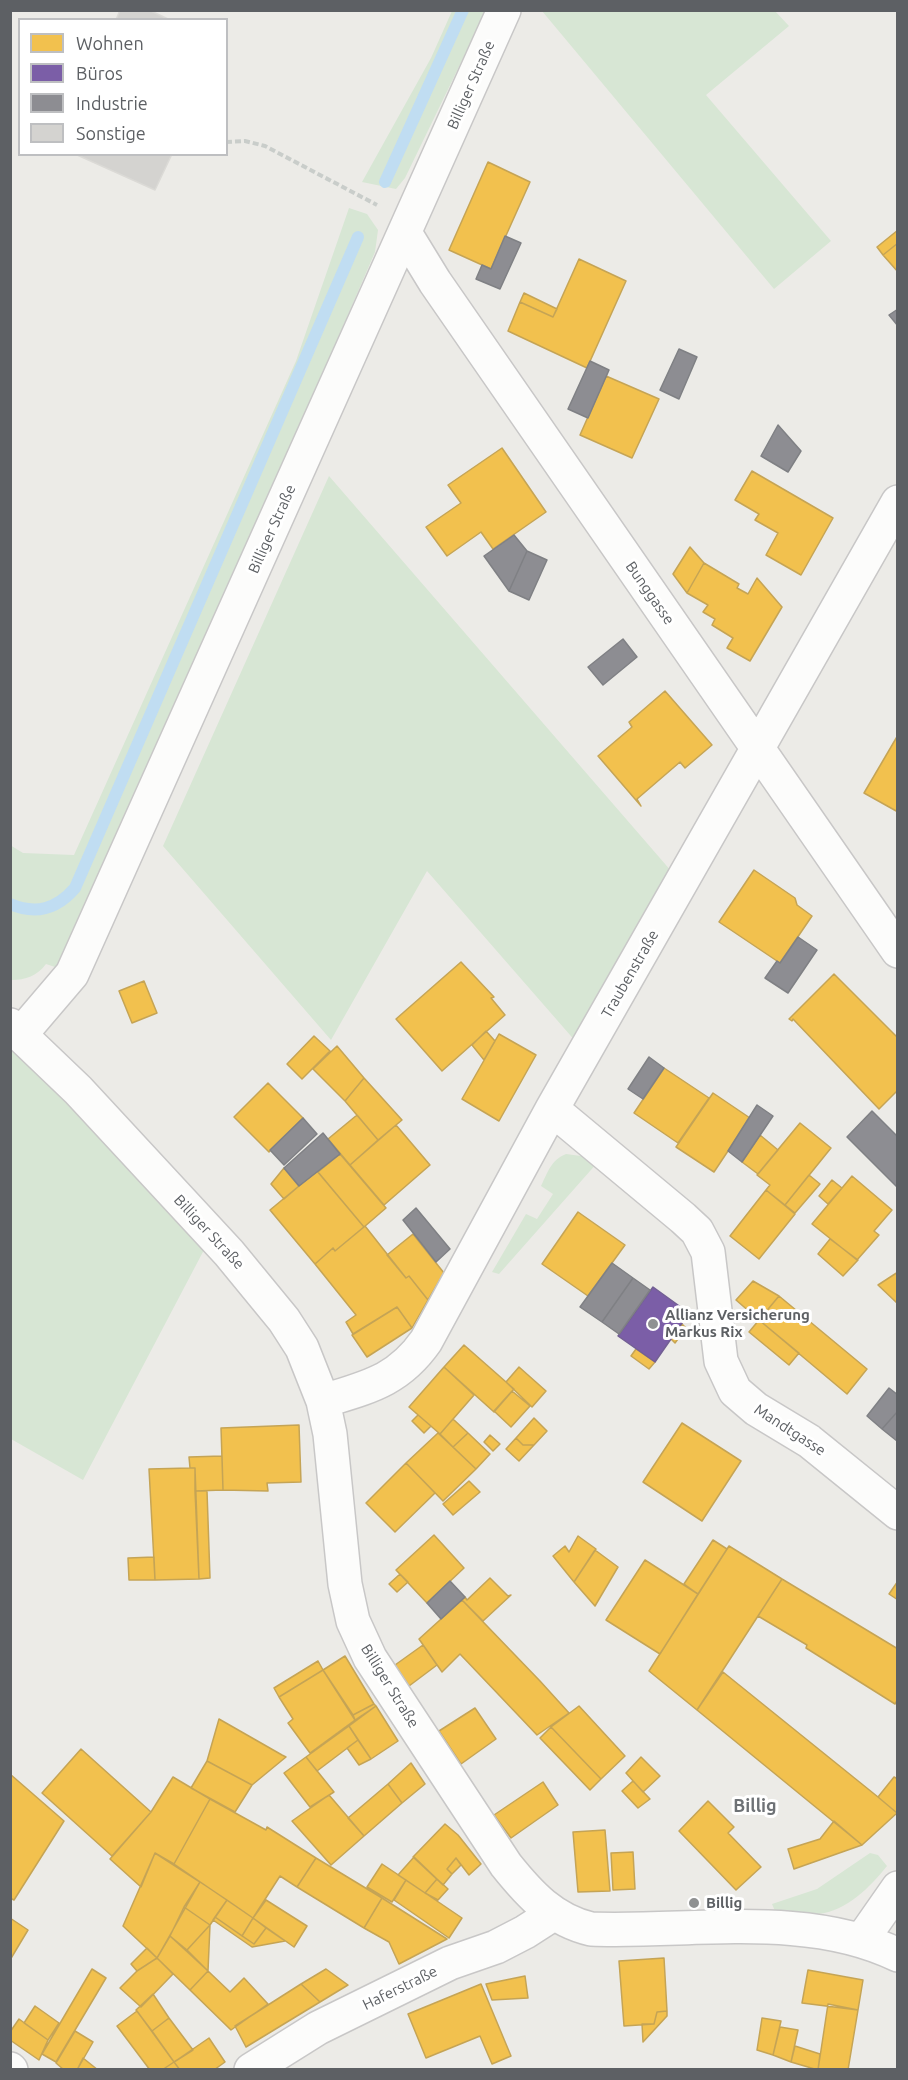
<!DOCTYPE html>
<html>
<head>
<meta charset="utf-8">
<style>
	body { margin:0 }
	#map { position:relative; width:908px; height:2080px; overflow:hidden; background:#ecebe7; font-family:Ubuntu,sans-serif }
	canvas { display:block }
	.frame { position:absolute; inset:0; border:12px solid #5d6064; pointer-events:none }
	.legend { position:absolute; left:18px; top:18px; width:210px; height:138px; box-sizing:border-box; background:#fff; border:2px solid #bebfc1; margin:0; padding:8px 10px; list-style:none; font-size:18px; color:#5d6064 }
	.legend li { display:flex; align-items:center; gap:12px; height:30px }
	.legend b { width:30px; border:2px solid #bebfc1 }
</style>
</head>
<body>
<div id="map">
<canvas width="908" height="2080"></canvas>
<div class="frame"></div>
<ul class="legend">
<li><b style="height:16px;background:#f2c14e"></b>Wohnen</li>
<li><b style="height:16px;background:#7b5ea7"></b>Büros</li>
<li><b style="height:16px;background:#8d8d92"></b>Industrie</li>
<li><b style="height:16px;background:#d4d3d0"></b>Sonstige</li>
</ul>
</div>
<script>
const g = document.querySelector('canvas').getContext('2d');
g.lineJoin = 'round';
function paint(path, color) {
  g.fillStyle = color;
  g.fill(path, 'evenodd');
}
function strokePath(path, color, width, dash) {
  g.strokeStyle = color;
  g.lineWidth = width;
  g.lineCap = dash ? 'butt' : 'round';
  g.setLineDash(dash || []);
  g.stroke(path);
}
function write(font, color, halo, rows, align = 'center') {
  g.font = font + ' Ubuntu,sans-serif';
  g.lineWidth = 6;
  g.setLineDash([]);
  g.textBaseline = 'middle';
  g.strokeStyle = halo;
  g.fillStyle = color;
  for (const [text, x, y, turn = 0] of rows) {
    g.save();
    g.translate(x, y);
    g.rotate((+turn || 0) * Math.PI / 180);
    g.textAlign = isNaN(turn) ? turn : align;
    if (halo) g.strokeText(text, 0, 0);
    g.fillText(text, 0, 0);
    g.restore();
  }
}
paint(new Path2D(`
	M452,11H486L405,178L396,189L362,182L431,58Z
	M542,11H775L789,26L706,95L831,241L774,289Z
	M349,208L367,214L378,230L375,252L290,450L59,962L55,967L46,964C37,976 26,980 11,980L10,845L23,853L74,855L296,361Z
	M329,476L672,872L577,1043L427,871L331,1040L163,846Z
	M10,1047L123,1156L205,1248L83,1480L11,1439Z
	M566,1154L588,1157L598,1162L499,1274L492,1272L526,1214L537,1219L553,1194L541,1186C548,1172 551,1160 566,1154Z
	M870,1853L878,1855L887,1866C870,1887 847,1911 818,1914C804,1915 789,1912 775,1911L772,1904L817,1889Z`), '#d7e6d4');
const homes = new Path2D(`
	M488,162L530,182L491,269L449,250Z
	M898,230V243L883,255L877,247Z
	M898,243V272L883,255Z
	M579,259L626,281L587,368L508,331L520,302L553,317Z
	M524,293L557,309L553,317L520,302Z
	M606,376L659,399L632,458L580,435Z
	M502,448L546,512L493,549L481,532L447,556L426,527L461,503L448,485Z
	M752,471L833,518L801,575L766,555L778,533L755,520L759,514L735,500Z
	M690,547L704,563L687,593L673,574Z
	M704,563L739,584L737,588L748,594L757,578L782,607L750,661L727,648L733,638L712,625L715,619L703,612L708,605L687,593Z
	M665,691L712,745L685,768L680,762L637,799L641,806L598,756L632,727L629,722Z
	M898,735V812L864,793Z
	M754,870L795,898L797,905L812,916L780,963L719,922Z
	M461,962L494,997L491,998L505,1015L442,1071L396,1019Z
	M834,974L898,1038V1090L879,1109L793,1019L792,1021L789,1019Z
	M144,981L157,1013L132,1023L119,991Z
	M486,1031L495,1041L484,1060L472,1045Z
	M499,1034L536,1055L499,1121L462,1099Z
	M314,1036L330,1051L302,1079L287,1064Z
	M337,1046L364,1078L345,1101L313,1069Z
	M664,1068L709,1098L678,1143L634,1113Z
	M364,1078L402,1120L378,1140L345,1101Z
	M268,1083L303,1118L269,1152L234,1117Z
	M713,1093L750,1118L714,1172L676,1147Z
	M357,1115L378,1140L350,1165L328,1139Z
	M800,1123L831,1148L785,1205L766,1190L770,1185L757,1175Z
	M396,1125L430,1165L384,1205L350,1165Z
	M760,1135L778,1150L758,1174L742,1162Z
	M340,1154L386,1208L364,1227L318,1172Z
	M284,1168L299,1186L284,1199L271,1184Z
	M317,1171L364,1227L335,1251L333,1248L315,1264L270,1210Z
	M809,1175L820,1184L795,1213L785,1205Z
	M852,1176L892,1210L874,1231L879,1235L857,1260L812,1224Z
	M832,1180L842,1188L828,1204L819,1196Z
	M766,1190L795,1214L759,1259L730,1236Z
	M578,1212L625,1245L588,1296L542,1264Z
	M365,1226L406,1278L409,1276L428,1300L412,1328L397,1307L353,1334L346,1322L356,1315L315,1264L333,1248L335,1251Z
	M413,1234L444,1273L428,1300L409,1276L406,1278L387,1255Z
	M830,1239L858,1260L843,1276L818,1254Z
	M898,1272V1304L878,1285Z
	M753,1281L779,1296L759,1320L736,1300Z
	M779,1296L867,1369L847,1394L759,1320Z
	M397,1307L412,1328L367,1357L352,1335Z
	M759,1320L799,1353L789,1365L749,1332Z
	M682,1324L686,1328L675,1343L671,1339Z
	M464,1345L514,1389L494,1412L444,1367Z
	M636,1349L655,1362L649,1369L631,1356Z
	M444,1367L474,1395L440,1434L409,1407Z
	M519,1367L546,1391L532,1407L506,1382Z
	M512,1391L530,1406L511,1427L494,1411Z
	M418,1415L431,1426L424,1433L412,1421Z
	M534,1418L547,1431L534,1445H523L516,1438Z
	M453,1419L468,1433L453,1447L440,1434Z
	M682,1423L741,1461L702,1521L643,1482Z
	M299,1425L301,1482L267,1483L268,1491L223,1490L221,1428Z
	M438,1433L476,1469L443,1501L406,1463Z
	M468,1433L490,1454L476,1469L453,1447Z
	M490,1435L500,1444L493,1451L484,1442Z
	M516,1438L523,1445H534L519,1461L506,1449Z
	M222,1456L223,1490L195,1491V1468H190L189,1457Z
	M406,1463L435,1493L395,1532L366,1503Z
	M190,1468H195L199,1579L155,1580L149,1469Z
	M469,1481L480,1492L453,1515L443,1504Z
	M195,1491H207L210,1578L199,1579Z
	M434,1535L464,1568L427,1603L396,1570Z
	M578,1536L596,1549L574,1582L553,1556L565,1546L569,1552Z
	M713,1540L727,1549L698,1594L684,1584Z
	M729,1546L782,1579L697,1710L649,1671Z
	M595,1550L618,1567L595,1606L574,1582Z
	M154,1557L155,1580H129L128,1558Z
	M645,1560L698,1594L660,1654L606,1620Z
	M400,1574L408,1582L397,1592L389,1584Z
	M490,1578L508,1596L511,1595L483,1621L462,1600L465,1597L467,1600Z
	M782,1579L898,1649V1699L895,1704L806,1648L807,1645L758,1616Z
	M898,1581V1600L889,1594Z
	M462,1600L540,1681L569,1713L537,1735L460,1654L442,1672L419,1639Z
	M423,1645L437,1665L409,1686L395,1665Z
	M345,1656L374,1704L353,1715L323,1670Z
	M318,1661L323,1670L279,1697L274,1688Z
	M323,1670L355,1720L310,1753L288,1723L293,1719L279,1697Z
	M723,1672L878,1797L897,1813L862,1845L697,1710Z
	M374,1704L376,1706L355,1720L353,1715Z
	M376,1706L398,1741L371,1759L349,1726Z
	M579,1706L625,1756L601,1779L551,1727Z
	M475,1708L496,1739L461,1764L439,1731Z
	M219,1719L282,1755L286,1757L252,1785L207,1761Z
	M349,1726L358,1740L317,1771L306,1757Z
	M551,1727L601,1779L590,1790L540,1738Z
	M358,1740L371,1759L359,1765L347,1748Z
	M81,1749L151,1812L112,1856L42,1793Z
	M306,1757L334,1792L310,1807L284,1773Z
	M641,1757L660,1776L643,1792L626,1773Z
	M207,1761L252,1785L235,1812L191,1788Z
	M411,1763L425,1784L402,1803L388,1784Z
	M10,1774L64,1821L14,1900L10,1898Z
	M173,1777L210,1799L174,1864L155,1853L141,1887L110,1859L151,1812Z
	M894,1777L898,1779L897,1813L878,1797Z
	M633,1781L650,1799L638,1808L622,1791Z
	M543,1782L558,1805L511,1838L494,1815Z
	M388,1784L402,1803L364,1836L348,1818Z
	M329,1795L364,1836L331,1865L292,1821Z
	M210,1799L266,1830L267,1827L316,1858L297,1887L280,1876L253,1918L174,1864Z
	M708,1801L734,1827L728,1833L761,1867L736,1890L679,1831Z
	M834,1821L862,1845L794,1869L788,1849L820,1839Z
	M445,1824L458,1835L481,1864L469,1875L456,1858L447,1869L452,1874L443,1885L413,1857Z
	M605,1830L610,1891L578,1892L573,1832Z
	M633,1852L635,1889L613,1890L611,1853Z
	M155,1853L200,1882L157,1958L123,1926Z
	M414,1857L437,1879L425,1893L398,1875Z
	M316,1858L382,1898L364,1928L297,1887Z
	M456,1858L461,1865L452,1874L447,1869Z
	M382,1864L406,1880L392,1902L367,1887Z
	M437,1879L448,1889L438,1900L425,1893Z
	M406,1880L462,1918L449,1938L394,1900Z
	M200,1882L227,1900L210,1925L184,1907Z
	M382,1898L447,1939L399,1964L389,1942L364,1928Z
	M227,1900L253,1918L242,1936L215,1917Z
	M266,1900L307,1926L294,1947L253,1918Z
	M184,1907L210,1925L187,1950L170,1936Z
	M215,1917L254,1944L266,1928L285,1941L252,1947L213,1920Z
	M10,1918L28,1930L10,1960Z
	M253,1918L266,1928L254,1944L242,1936Z
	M210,1925L208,1971L187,1950Z
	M170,1936L208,1971L190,1990L157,1958Z
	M147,1948L157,1958L137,1971L131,1964Z
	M157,1958L173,1974L141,2007L120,1988L137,1971Z
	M664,1958L667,2011L657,2012L654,2024L624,2026L619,1961Z
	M92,1969L106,1978L56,2062L42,2054Z
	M326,1969L348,1985L320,2002L301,1984Z
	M808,1970L863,1980L858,2010L802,2003Z
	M208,1971L230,1992L244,1978L268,2004L231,2030L190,1990Z
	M525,1976L528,1998L492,2000L486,1984Z
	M301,1984L320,2002L246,2047L235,2026Z
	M481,1984L511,2056L492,2064L480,2036L426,2058L408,2014Z
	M153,1994L169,2018L152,2031L136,2010Z
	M828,2004L858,2010L848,2070H818Z
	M35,2006L59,2023L48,2040L24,2023Z
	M137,2011L174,2062L162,2070H150L117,2026Z
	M667,2011V2016L643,2042L642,2024H654L657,2012Z
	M169,2018L193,2050L174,2062L152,2031Z
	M762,2018L781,2021L773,2055L757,2050Z
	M19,2019L48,2040L39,2060L10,2040V2032Z
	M780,2027L798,2030L791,2062L773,2055Z
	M75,2031L93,2042L77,2070H64L56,2063Z
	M209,2038L225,2062L214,2070H180L174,2062Z
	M795,2046L820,2054L818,2070L791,2062Z
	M83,2058L98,2070H77Z
	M174,2062L180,2070H162Z`);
paint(homes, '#f2c14e');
strokePath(homes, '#c5a455', 1.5);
const offices = new Path2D(`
	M653,1287L689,1313L655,1362L618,1336Z`);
paint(offices, '#7b5ea7');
strokePath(offices, '#725f93', 1.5);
const industry = new Path2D(`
	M505,236L521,243L500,289L476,279L482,265L491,269Z
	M898,309V326L889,315Z
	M679,349L697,357L679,399L660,390Z
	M590,361L609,370L588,418L568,409Z
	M778,425L801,451L788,472L761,456Z
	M514,535L527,551L509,591L484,556Z
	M527,551L547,560L529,600L509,591Z
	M623,639L637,657L603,685L588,667Z
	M798,937L817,950L788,993L765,978L777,961L780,963Z
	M649,1057L664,1068L643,1099L628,1089Z
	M757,1105L773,1116L742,1162L728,1151Z
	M872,1111L898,1137V1188L847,1137Z
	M303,1118L317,1134L284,1165L270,1150Z
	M323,1133L340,1154L299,1186L284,1168Z
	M416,1208L450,1249L436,1262L403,1220Z
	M612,1263L633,1278L602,1322L580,1307Z
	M633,1278L650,1290L619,1334L602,1322Z
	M889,1388L898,1395V1411L882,1429L867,1416Z
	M898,1411V1441H897L882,1429Z
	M450,1581L465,1597L441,1619L427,1603Z`);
paint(industry, '#8d8d92');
strokePath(industry, '#7f8084', 1.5);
strokePath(new Path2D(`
	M385,182L463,10
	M10,904C36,915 57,909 75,888L358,237`), '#c0ddf2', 12);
const building = new Path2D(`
	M120,10H149L170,20H116Z
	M75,154H172L155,190Z`);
paint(building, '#d4d3d0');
strokePath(building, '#dbdad6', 1.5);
const minor = new Path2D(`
	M405,233L435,282L898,951
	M10,1025L78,1090L229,1253L284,1320L302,1348L323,1401L330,1434L345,1584L353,1621L370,1658L506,1865C530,1895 553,1920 591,1929C690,1933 806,1910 898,1955
	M20,1035L72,974L504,10
	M552,1109L683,1218L697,1231L708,1252L721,1361L735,1391L756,1409L809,1441L898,1513
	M323,1401C368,1387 398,1381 426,1341L552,1109L898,502
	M861,1941L898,1888
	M10,2069L11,2070
	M251,2070L318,2028L450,1963L496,1947L525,1932L553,1914`);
strokePath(minor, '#c8c7c7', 36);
strokePath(new Path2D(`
	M226,142L245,141L265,146L377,205`), '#c9cdca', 4, [6, 3]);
strokePath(minor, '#fcfcfb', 33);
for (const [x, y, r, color] of [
	[653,1324,6,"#8f9192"],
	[694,1903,6,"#8f9192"]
]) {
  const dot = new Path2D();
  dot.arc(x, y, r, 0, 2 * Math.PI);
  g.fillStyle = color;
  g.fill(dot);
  strokePath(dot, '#fff', 2);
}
write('15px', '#5d6064', '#fff', [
	["Billiger Straße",471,85,-66],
	["Billiger Straße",272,529,-66],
	["Bunggasse",650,593,55],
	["Traubenstraße",630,974,-60],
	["Billiger Straße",209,1232,47],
	["Mandtgasse",790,1430,33],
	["Billiger Straße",390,1686,58],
	["Haferstraße",400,1988,-26]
]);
write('bold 15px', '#5d6064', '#fff', [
	["Allianz Versicherung",665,1315],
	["Markus Rix",665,1332],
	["Billig",706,1903]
], 'left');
write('bold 18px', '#6e7276', '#fff', [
	["Billig",755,1806]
]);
</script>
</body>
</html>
